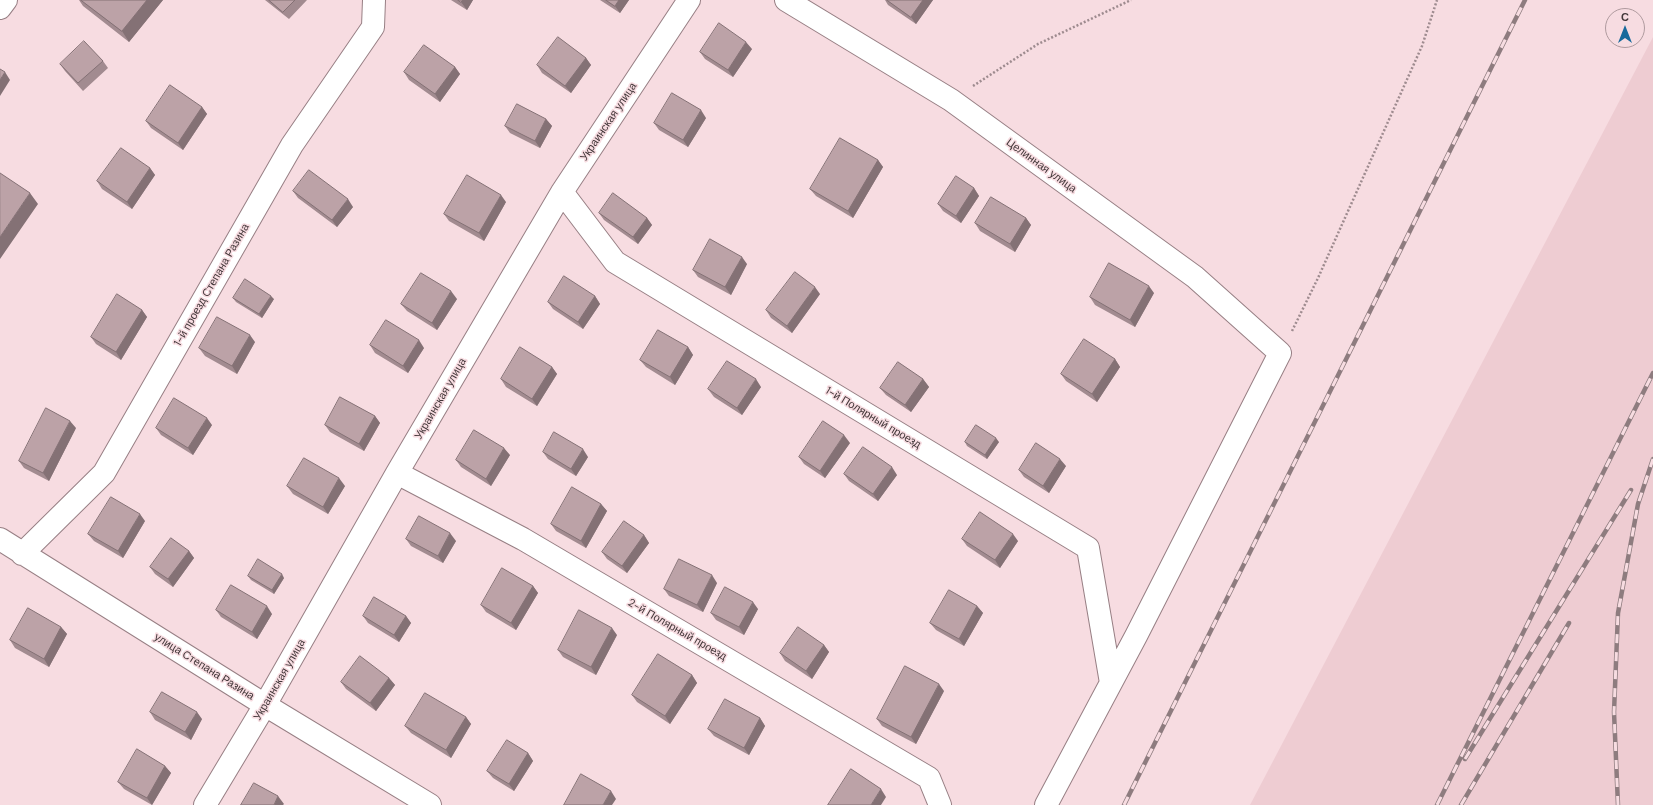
<!DOCTYPE html>
<html>
<head>
<meta charset="utf-8">
<style>
	body { margin:0 }
	#map { position:relative; width:1653px; height:805px; overflow:hidden; background:#f7dce1; font-family:"DM Sans",sans-serif }
	canvas { display:block }
	.north { position:absolute; left:1605px; top:8px; width:40px; height:40px; box-sizing:border-box; background:#f7dce1; border:1px solid #af9a9e; border-radius:50%; rotate:0deg; font-size:11px; font-weight:700; line-height:16px; text-align:center; color:#423739 }
	.north::after { content:''; display:block; margin:auto; width:14px; height:18px; background:#186a9c; clip-path:polygon(50% 0,100% 100%,50% 72%,0 100%) }
</style>
</head>
<body>
<div id="map">
<canvas width="1653" height="805"></canvas>
<div class="north">С</div>
</div>
<script>
const g = document.querySelector('canvas').getContext('2d');
g.lineJoin = 'round';
function paint(path, color) {
  g.fillStyle = color;
  g.fill(path, 'evenodd');
}
function strokePath(path, color, width, dash) {
  g.strokeStyle = color;
  g.lineWidth = width;
  g.lineCap = dash ? 'butt' : 'round';
  g.setLineDash(dash || []);
  g.stroke(path);
}
function write(font, color, halo, rows, align = 'center') {
  g.font = font + ' "DM Sans",sans-serif';
  g.lineWidth = 3;
  g.setLineDash([]);
  g.textBaseline = 'middle';
  g.strokeStyle = halo;
  g.fillStyle = color;
  for (const [text, x, y, turn = 0] of rows) {
    g.save();
    g.translate(x, y);
    g.rotate((+turn || 0) * Math.PI / 180);
    g.textAlign = isNaN(turn) ? turn : align;
    if (halo) g.strokeText(text, 0, 0);
    g.fillText(text, 0, 0);
    g.restore();
  }
}
paint(new Path2D(`
	M1653,37V805H1250Z`), '#eeccd2');
const minor = new Path2D(`
	M786,0L951,100L1195,277L1280,353L1136,636L1046,805
	M0,8L6,0
	M562,192L615,262L1088,548L1111,683
	M397,473L523,539L929,778L940,805
	M0,539L265,705L430,805
	M22,554L104,473L292,145L373,27L374,0
	M205,805L265,705L397,473L562,192L689,0`);
strokePath(minor, '#977f84', 24);
strokePath(new Path2D(`
	M973,86L1038,44L1131,0
	M1292,331L1318,278L1422,46L1437,0`), '#9e8b8f', 2.5, [2, 2]);
strokePath(minor, '#fff', 22);
const rail = new Path2D(`
	M1465,759L1631,490
	M1124,805L1525,0
	M1437,805L1653,373
	M1461,805L1569,623
	M1618,805L1614,712L1618,613L1638,504L1653,459`);
strokePath(rail, '#8e7c7f', 4.5);
strokePath(rail, '#f7dce1', 3, [9]);
paint(new Path2D(`
	M79,0H163L129,42L83,6Z
	M265,0H307L289,19Z
	M451,0H473L467,10Z
	M600,0H629L620,13Z
	M885,0H933L916,24L888,5Z
	M752,49L733,77L705,59L700,52Z
	M586,58L591,65L571,93L542,73L537,65Z
	M103,61L108,68L83,91L65,71L60,64Z
	M455,67L460,74L440,102L409,80L404,72Z
	M202,107L207,114L183,150L151,128L146,121Z
	M706,118L688,147L659,130L654,123Z
	M546,119L552,126L540,148L510,133L505,126Z
	M878,160L883,167L853,218L816,196L810,189Z
	M150,168L155,175L132,209L102,189L97,181Z
	M974,188L979,196L961,223L943,211L938,204Z
	M293,191L353,207L337,227L298,198Z
	M506,202L484,241L449,221L444,214Z
	M599,213L647,218L652,225L638,244L604,220Z
	M1026,218L1031,225L1015,252L980,231L975,223Z
	M747,264L731,295L698,277L693,270Z
	M1154,293L1135,327L1095,305L1090,297Z
	M820,294L792,333L771,318L766,310Z
	M595,296L600,304L583,329L553,309L548,302Z
	M233,298L274,299L262,318L236,302Z
	M457,299L437,330L407,311L401,304Z
	M142,310L147,317L121,360L96,344L91,337Z
	M255,342L237,374L205,356L199,348Z
	M370,345L424,348L408,373L375,353Z
	M688,347L693,355L675,385L646,367L640,360Z
	M1115,359L1120,367L1097,402L1066,381L1061,374Z
	M552,367L557,374L537,406L506,387L501,379Z
	M923,379L929,387L911,412L886,395L880,388Z
	M761,387L742,415L714,397L708,389Z
	M375,416L380,423L364,451L330,432L325,425Z
	M212,425L193,455L161,435L156,428Z
	M76,428L49,481L24,468L19,461Z
	M965,442H999L987,459L967,446Z
	M850,443L825,478L804,464L799,457Z
	M543,452L588,457L576,476L548,459Z
	M510,455L491,486L461,467L456,460Z
	M1066,466L1049,493L1024,477L1019,470Z
	M844,474L897,475L878,501L849,481Z
	M287,486H345L328,514L293,494Z
	M601,504L607,511L586,548L556,531L551,524Z
	M145,521L123,558L94,541L88,534Z
	M644,535L649,543L627,573L607,559L602,552Z
	M406,539L456,541L443,563L411,546Z
	M962,539L1018,541L1000,568L967,546Z
	M189,551L194,558L173,587L155,574L150,567Z
	M248,576L284,578L274,594L251,580Z
	M717,583L703,612L669,596L664,589Z
	M533,586L538,593L516,630L486,612L481,605Z
	M977,606L983,613L964,646L936,630L930,623Z
	M758,609L744,635L716,620L711,613Z
	M216,610L272,614L257,639L221,617Z
	M363,616H406L411,623L399,642L368,623Z
	M61,627L67,634L49,667L15,648L10,640Z
	M617,635L596,675L563,657L558,650Z
	M824,645L829,652L812,679L785,661L780,653Z
	M692,675L697,683L670,724L637,702L632,695Z
	M389,678L395,685L376,711L346,689L341,682Z
	M944,691L916,744L882,726L877,719Z
	M150,712L202,719L191,740L155,720Z
	M466,717L471,724L451,758L411,733L405,726Z
	M760,718L765,726L749,755L714,736L708,729Z
	M528,753L533,761L514,791L493,778L487,771Z
	M165,766L171,773L152,805L124,789L118,782Z`), '#a28b90');
paint(new Path2D(`
	M147,0H163L129,42L122,31Z
	M463,0H473L467,10L461,2Z
	M619,0H629L620,13L615,6Z
	M923,0H933L916,24L911,17Z
	M746,42L752,49L733,77L728,70Z
	M586,58L591,65L571,93L565,86Z
	M455,67L460,74L440,102L435,94Z
	M5,72L10,80L0,96V80Z
	M202,107L207,114L183,150L178,143Z
	M701,110L706,118L688,147L683,140Z
	M546,119L552,126L540,148L535,141Z
	M878,160L883,167L853,218L848,211Z
	M150,168L155,175L132,209L127,202Z
	M974,188L979,196L961,223L956,216Z
	M30,193L38,204L0,259V237Z
	M501,195L506,202L484,241L479,233Z
	M348,199L353,207L337,227L332,220Z
	M647,218L652,225L638,244L633,237Z
	M1026,218L1031,225L1015,252L1010,244Z
	M742,257L747,264L731,295L725,287Z
	M1149,286L1154,293L1135,327L1130,320Z
	M815,287L820,294L792,333L787,326Z
	M451,291L457,299L437,330L432,323Z
	M271,296L274,299L262,318L259,314Z
	M595,296L600,304L583,329L578,322Z
	M142,310L147,317L121,360L116,352Z
	M250,335L255,342L237,374L232,366Z
	M419,340L424,348L408,373L403,366Z
	M688,347L693,355L675,385L670,377Z
	M1115,359L1120,367L1097,402L1092,394Z
	M552,367L557,374L537,406L532,399Z
	M756,379L761,387L742,415L737,408Z
	M923,379L929,387L911,412L905,405Z
	M375,416L380,423L364,451L359,444Z
	M207,418L212,425L193,455L188,448Z
	M70,421L76,428L49,481L43,473Z
	M844,435L850,443L825,478L820,471Z
	M996,438L999,442L987,459L985,455Z
	M504,448L510,455L491,486L486,479Z
	M583,449L588,457L576,476L571,469Z
	M1060,459L1066,466L1049,493L1043,486Z
	M892,467L897,475L878,501L873,494Z
	M339,478L345,486L328,514L323,507Z
	M601,504L607,511L586,548L581,541Z
	M140,514L145,521L123,558L118,551Z
	M450,533L456,541L443,563L438,556Z
	M1013,534L1018,541L1000,568L995,560Z
	M644,535L649,543L627,573L622,566Z
	M189,551L194,558L173,587L168,579Z
	M282,574L284,578L274,594L272,590Z
	M712,575L717,583L703,612L697,605Z
	M533,586L538,593L516,630L511,623Z
	M753,602L758,609L744,635L739,627Z
	M267,606L272,614L257,639L252,632Z
	M977,606L983,613L964,646L959,639Z
	M406,616L411,623L399,642L394,635Z
	M61,627L67,634L49,667L44,659Z
	M612,628L617,635L596,675L591,667Z
	M824,645L829,652L812,679L806,671Z
	M692,675L697,683L670,724L665,716Z
	M389,678L395,685L376,711L370,703Z
	M939,684L944,691L916,744L911,737Z
	M197,712L202,719L191,740L185,732Z
	M466,717L471,724L451,758L446,750Z
	M760,718L765,726L749,755L744,748Z
	M528,753L533,761L514,791L509,784Z
	M165,766L171,773L152,805L147,798Z
	M881,789L886,797L881,805H871Z
	M611,791L616,799L612,805H603Z
	M278,796L284,804L283,805H274Z`), '#847175');
const building = new Path2D(`
	M81,0H147L122,31Z
	M269,0H295L283,12Z
	M458,0H463L461,2Z
	M606,0H619L615,6Z
	M887,0H923L911,17Z
	M719,23L746,42L728,70L700,52Z
	M558,37L586,58L565,86L537,65Z
	M84,41L103,61L78,83L60,64Z
	M424,45L455,67L435,94L404,72Z
	M0,69L5,72L0,80Z
	M170,85L202,107L178,143L146,121Z
	M672,93L701,110L683,140L654,123Z
	M517,104L546,119L535,141L505,126Z
	M840,138L878,160L848,211L810,189Z
	M121,148L150,168L127,202L97,181Z
	M309,170L348,199L332,220L293,191Z
	M0,173L30,193L0,237Z
	M467,175L501,195L479,233L444,214Z
	M956,176L974,188L956,216L938,204Z
	M613,193L647,218L633,237L599,213Z
	M991,197L1026,218L1010,244L975,223Z
	M710,239L742,257L725,287L693,270Z
	M1109,263L1149,286L1130,320L1090,297Z
	M795,272L815,287L787,326L766,310Z
	M421,273L451,291L432,323L401,304Z
	M564,276L595,296L578,322L548,302Z
	M245,279L271,296L259,314L233,298Z
	M117,294L142,310L116,352L91,337Z
	M217,317L250,335L232,366L199,348Z
	M386,320L419,340L403,366L370,345Z
	M658,330L688,347L670,377L640,360Z
	M1084,339L1115,359L1092,394L1061,374Z
	M520,347L552,367L532,399L501,379Z
	M727,361L756,379L737,408L708,389Z
	M898,362L923,379L905,405L880,388Z
	M340,397L375,416L359,444L325,425Z
	M174,398L207,418L188,448L156,428Z
	M46,408L70,421L43,473L19,461Z
	M823,421L844,435L820,471L799,457Z
	M976,425L996,438L985,455L965,442Z
	M474,430L504,448L486,479L456,460Z
	M554,432L583,449L571,469L543,452Z
	M1036,443L1060,459L1043,486L1019,470Z
	M863,447L892,467L873,494L844,474Z
	M304,458L339,478L323,507L287,486Z
	M572,487L601,504L581,541L551,524Z
	M111,497L140,514L118,551L88,534Z
	M980,512L1013,534L995,560L962,539Z
	M419,516L450,533L438,556L406,539Z
	M624,521L644,535L622,566L602,552Z
	M171,538L189,551L168,579L150,567Z
	M258,559L282,574L272,590L248,576Z
	M679,559L712,575L697,605L664,589Z
	M502,568L533,586L511,623L481,605Z
	M231,585L267,606L252,632L216,610Z
	M725,587L753,602L739,627L711,613Z
	M949,590L977,606L959,639L930,623Z
	M374,597L406,616L394,635L363,616Z
	M28,608L61,627L44,659L10,640Z
	M579,610L612,628L591,667L558,650Z
	M798,627L824,645L806,671L780,653Z
	M658,654L692,675L665,716L632,695Z
	M360,656L389,678L370,703L341,682Z
	M905,666L939,684L911,737L877,719Z
	M162,692L197,712L185,732L150,712Z
	M425,693L466,717L446,750L405,726Z
	M725,699L760,718L744,748L708,729Z
	M507,740L528,753L509,784L487,771Z
	M137,749L165,766L147,798L118,782Z
	M851,769L881,789L871,805H828Z
	M581,774L611,791L603,805H564Z
	M254,783L278,796L274,805H241Z`);
paint(building, '#bca2a7');
strokePath(building, '#847175', 1);
write('11px', '#423739', '#f7dce1', [
	["Украинская улица",609,122,-56],
	["Целинная улица",1041,166,36],
	["1-й проезд Степана Разина",212,285,-60],
	["Украинская улица",441,399,-60],
	["1-й Полярный проезд",873,418,31],
	["2-й Полярный проезд",677,630,30],
	["улица Степана Разина",204,667,32],
	["Украинская улица",280,680,-60]
]);
</script>
</body>
</html>
